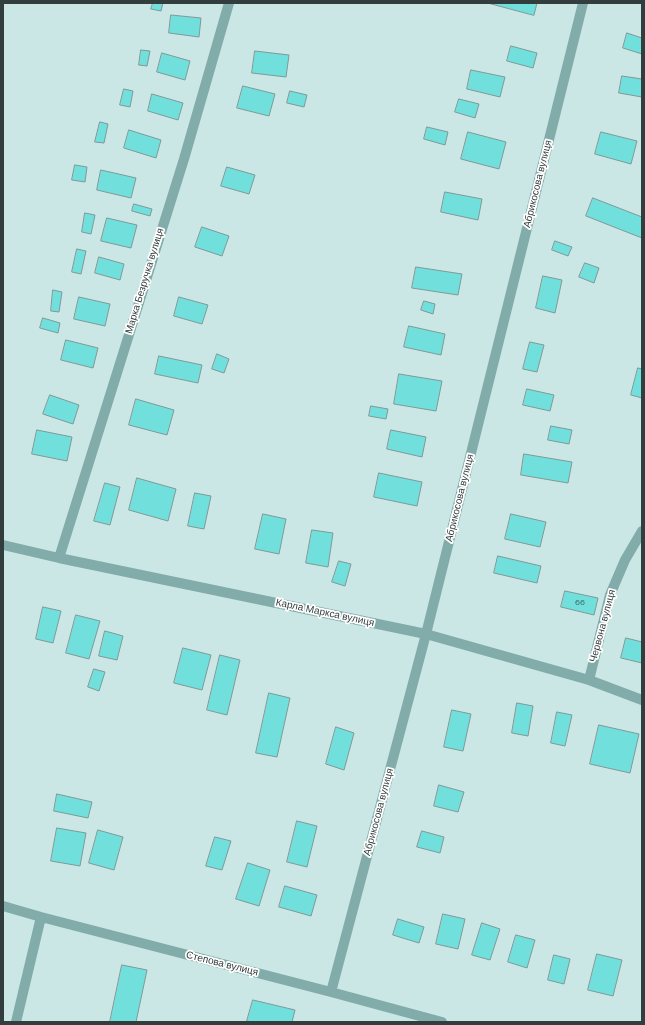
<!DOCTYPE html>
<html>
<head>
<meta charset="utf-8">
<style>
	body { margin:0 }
	#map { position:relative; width:645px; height:1025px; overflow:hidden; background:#cae7e5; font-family:"DM Sans",sans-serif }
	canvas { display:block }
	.frame { position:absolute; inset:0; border:4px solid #323d3d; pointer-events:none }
</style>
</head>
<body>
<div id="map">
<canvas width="645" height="1025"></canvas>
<div class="frame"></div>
</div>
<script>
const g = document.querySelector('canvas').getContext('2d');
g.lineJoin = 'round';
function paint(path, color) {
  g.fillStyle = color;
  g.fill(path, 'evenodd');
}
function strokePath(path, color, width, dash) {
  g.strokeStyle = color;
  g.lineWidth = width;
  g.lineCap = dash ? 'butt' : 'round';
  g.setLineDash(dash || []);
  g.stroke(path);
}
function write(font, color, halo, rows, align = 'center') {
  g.font = font + ' "DM Sans",sans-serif';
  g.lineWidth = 3.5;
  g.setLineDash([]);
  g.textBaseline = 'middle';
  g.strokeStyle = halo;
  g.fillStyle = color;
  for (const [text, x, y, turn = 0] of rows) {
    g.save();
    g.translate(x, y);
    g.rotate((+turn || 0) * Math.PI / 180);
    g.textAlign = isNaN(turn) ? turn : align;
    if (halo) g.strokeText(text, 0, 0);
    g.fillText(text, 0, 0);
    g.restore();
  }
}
const building = new Path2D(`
	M153,3H163L161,11L151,9Z
	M488,3H537L534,15Z
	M171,15L201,18L199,37L169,33Z
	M627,33L642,38V54L623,48Z
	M511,46L537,53L533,68L507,61Z
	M141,50L150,51L147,66L139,65Z
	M255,51L289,55L286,77L252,73Z
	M162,53L190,61L185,80L157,72Z
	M471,70L505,77L500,97L467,89Z
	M622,76L642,79V97L619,93Z
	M243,86L275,94L269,116L237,108Z
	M124,89L133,91L130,107L120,105Z
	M290,91L307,95L304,107L287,103Z
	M152,94L183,103L178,120L148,111Z
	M459,99L479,104L475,118L455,112Z
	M100,122L108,124L104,143L95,142Z
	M427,127L448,132L445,145L424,139Z
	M129,130L161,140L156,158L124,148Z
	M468,132L506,142L499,169L461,159Z
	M601,132L637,141L631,164L595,154Z
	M75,165L87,167L85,182L72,180Z
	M227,167L255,175L249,194L221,186Z
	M101,170L136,178L131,198L97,190Z
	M445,192L482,199L478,220L441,212Z
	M593,198L642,217V238L586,216Z
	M134,204L152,209L150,216L132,211Z
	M85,213L95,215L91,234L82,232Z
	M107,218L137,225L131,248L101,241Z
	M202,227L229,236L222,256L195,247Z
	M555,241L572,247L568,256L552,250Z
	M77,249L86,251L81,274L72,272Z
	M99,257L124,264L120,280L95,273Z
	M585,263L599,268L594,283L579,277Z
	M416,267L462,274L458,295L412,288Z
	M543,276L562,280L555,313L536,308Z
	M53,290L62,292L59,312L51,311Z
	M79,297L110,304L105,326L74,319Z
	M179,297L208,305L202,324L174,316Z
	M424,301L435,304L433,314L421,310Z
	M43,318L60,323L58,333L40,328Z
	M409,326L445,334L441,355L404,347Z
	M66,340L98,348L93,368L61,360Z
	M530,342L544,345L537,372L523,369Z
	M217,354L229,359L224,373L212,369Z
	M159,356L202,365L198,383L155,374Z
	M638,368L642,369V398L631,395Z
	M399,374L442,381L436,411L394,404Z
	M527,389L554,395L550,411L523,405Z
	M50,395L79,405L73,424L43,414Z
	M136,399L174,410L167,435L129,425Z
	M371,406L388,409L386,419L369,416Z
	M551,426L572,430L569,444L548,440Z
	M37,430L72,437L67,461L32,454Z
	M391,430L426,437L422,457L387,449Z
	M524,454L572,462L568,483L521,475Z
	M379,473L422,482L417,506L374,497Z
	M137,478L176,489L168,521L129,510Z
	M105,483L120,487L110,525L94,521Z
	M195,493L211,496L204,529L188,526Z
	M263,514L286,519L279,554L255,549Z
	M511,514L546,522L540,547L505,539Z
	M312,530L333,533L328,567L306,563Z
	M498,556L541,566L537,583L494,573Z
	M339,561L351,564L345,586L332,582Z
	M565,591L598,598L594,615L561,607Z
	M43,607L61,611L53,643L36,639Z
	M76,615L100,621L89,659L66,653Z
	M105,631L123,636L117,660L99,656Z
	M626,638L642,642V663L621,658Z
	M183,648L211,655L202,690L174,683Z
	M220,655L240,660L227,715L207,710Z
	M94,669L105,672L99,691L88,687Z
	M269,693L290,698L277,757L256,753Z
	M517,703L533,706L528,736L512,733Z
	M452,710L471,714L463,751L444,747Z
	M557,712L572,715L565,746L551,743Z
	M599,725L639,734L630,773L590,764Z
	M336,727L354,733L344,770L326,764Z
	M439,785L464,792L458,812L434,806Z
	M57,794L92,802L88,818L54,811Z
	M297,821L317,826L307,867L287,862Z
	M57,828L86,833L80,866L51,861Z
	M98,830L123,837L114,870L89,863Z
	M422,831L444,837L440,853L417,847Z
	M215,837L231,841L222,870L206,866Z
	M248,863L270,870L259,906L236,899Z
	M285,886L317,895L311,916L279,907Z
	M443,914L465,919L458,949L436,944Z
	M398,919L424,927L419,943L393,935Z
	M482,923L500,929L490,960L472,955Z
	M516,935L535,940L527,968L508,962Z
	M597,954L622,960L613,996L588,990Z
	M554,955L570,959L564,984L548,980Z
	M122,965L147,970L136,1022H110Z
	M253,1000L295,1010L292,1022H251L247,1021Z`);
paint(building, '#71e0dc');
strokePath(building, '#7e9997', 1);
strokePath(new Path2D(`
	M3,545L59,558L426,634L589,680L642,700
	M59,558L184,159L229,3
	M589,680L610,595L625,560L642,531
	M3,906L41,917L331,992L442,1022
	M331,992L426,634L583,3
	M16,1022L41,917`), '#81acaa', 10);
write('8px', '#426665', null, [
	["66",580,603]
]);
write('10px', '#323d3d', '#fff', [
	["Абрикосова вулиця",538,184,-76],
	["Марка Безручка вулиця",145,281,-73],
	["Абрикосова вулиця",460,498,-76],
	["Карла Маркса вулиця",325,613,12],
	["Червона вулиця",603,626,-75],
	["Абрикосова вулиця",379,812,-75],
	["Степова вулиця",222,964,14]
]);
</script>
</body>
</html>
